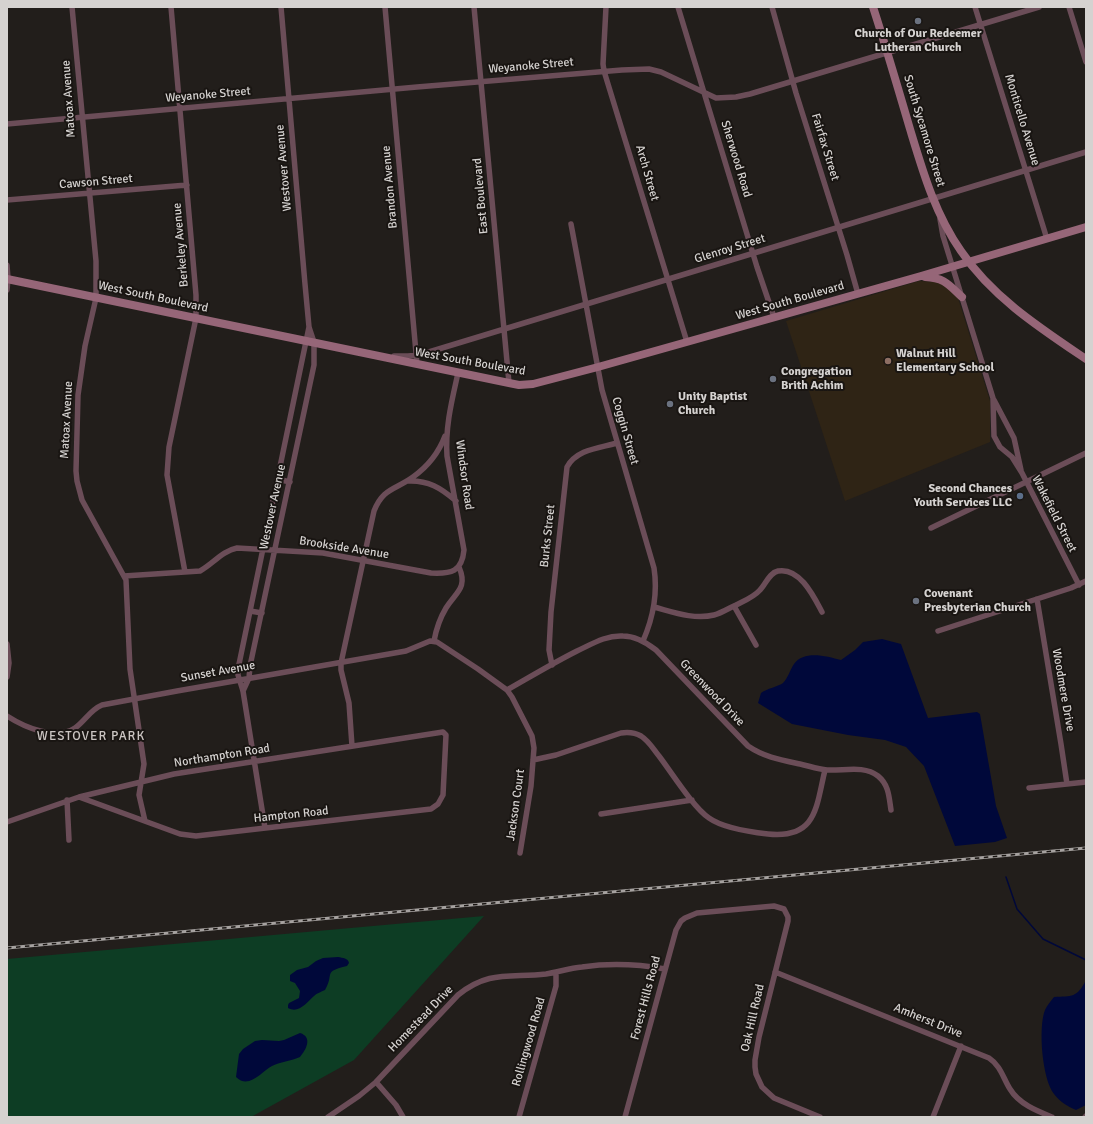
<!DOCTYPE html>
<html>
<head>
<meta charset="utf-8">
<style>
	body { margin:0 }
	#map { position:relative; width:1093px; height:1124px; overflow:hidden; background:#221e1b; font-family:Signika,sans-serif }
	canvas { display:block }
	.frame { position:absolute; inset:0; border:8px solid #d5d2d0; pointer-events:none }
</style>
</head>
<body>
<div id="map">
<canvas width="1093" height="1124"></canvas>
<div class="frame"></div>
</div>
<script>
const g = document.querySelector('canvas').getContext('2d');
g.lineJoin = 'round';
function paint(path, color) {
  g.fillStyle = color;
  g.fill(path, 'evenodd');
}
function strokePath(path, color, width, dash) {
  g.strokeStyle = color;
  g.lineWidth = width;
  g.lineCap = dash ? 'butt' : 'round';
  g.setLineDash(dash || []);
  g.stroke(path);
}
function write(font, color, halo, rows, align = 'center') {
  g.font = font + ' Signika,sans-serif';
  g.lineWidth = 4;
  g.setLineDash([]);
  g.textBaseline = 'middle';
  g.strokeStyle = halo;
  g.fillStyle = color;
  for (const [text, x, y, turn = 0] of rows) {
    g.save();
    g.translate(x, y);
    g.rotate((+turn || 0) * Math.PI / 180);
    g.textAlign = isNaN(turn) ? turn : align;
    if (halo) g.strokeText(text, 0, 0);
    g.fillText(text, 0, 0);
    g.restore();
  }
}
paint(new Path2D(`
	M919,281L938,282L948,286L958,298L990,401V442L845,501L786,321Z`), '#2f2415');
paint(new Path2D(`
	M484,916L354,1060L251,1117H7V959Z`), '#0d3d24');
paint(new Path2D(`
	M882,639L901,644L928,718L977,712L980,714L996,806L1007,838L995,842L955,846L924,766L906,747L885,740L848,735L792,724L758,703L761,693C766,689 779,686 783,683C788,678 790,670 794,664C804,650 826,656 841,660L855,650L863,642Z
	M338,957C343,958 348,958 349,963L347,966C322,972 335,973 325,990C321,992 317,993 314,996C307,1002 299,1014 288,1008V1005L289,1003L299,998L300,991L295,983L290,981V975L297,970L308,967L316,961L323,958Z
	M1086,980V1105L1076,1110C1067,1106 1060,1102 1054,1094C1042,1079 1038,1027 1045,1010C1047,1005 1051,1001 1054,997C1072,996 1077,998 1086,980Z
	M300,1033C313,1037 306,1050 300,1057C292,1061 279,1062 272,1066C262,1071 249,1090 236,1077L239,1054L243,1049L255,1041L262,1040L279,1041L284,1040Z`), '#00083a');
strokePath(new Path2D(`
	M1006,877L1017,909L1043,939L1086,960`), '#00083a', 1.5);
strokePath(new Path2D(`
	M72,7L96,261V298L85,346L78,395L76,471L77,481L82,500L126,580L130,669L144,764L139,795L145,821
	M171,7L196,295V318L169,447L167,475L185,572
	M385,7L417,364
	M474,7L509,383
	M606,7L603,64L604,71L687,342
	M678,7L757,267L774,317
	M772,7L796,93L847,255L858,294
	M975,7L1047,239
	M1069,7L1086,62
	M7,124L417,87L622,70L649,69L661,72L716,98L736,97L750,94L1039,7
	M7,200L187,185
	M940,219L943,236L993,398L994,436L1000,447L1012,457L1022,473L1079,585
	M571,224L602,390L654,568C658,594 653,618 643,641
	M7,265L8,279L7,290
	M394,356H408L419,355L1086,152
	M994,400L1014,438L1021,470
	M277,479L290,482
	M408,481C428,480 441,488 456,501
	M931,528L1086,453
	M124,576L200,571C213,564 222,551 237,548L323,553L431,573C451,574 462,572 464,550L447,456C445,427 452,400 458,373
	M1037,599L1061,744L1067,784
	M734,606L756,645
	M654,607C673,612 694,620 714,615C722,613 729,608 736,605C744,601 754,597 760,590C766,584 769,573 778,571C800,567 814,597 822,612
	M250,611L262,613
	M938,631L1071,588L1086,581
	M434,641C436,630 440,618 446,608C456,592 468,588 459,567
	M7,644L9,663L7,677
	M552,665L549,650L551,612L567,467C577,449 600,448 617,443
	M507,690C530,677 553,663 577,651C592,644 606,635 623,636C635,636 647,643 656,650L748,746C764,757 781,760 800,764C809,766 818,769 827,770C844,771 864,765 878,776C889,785 889,797 891,810
	M243,691L249,678L250,666L314,365V342L309,327L305,284L281,7
	M7,716C24,727 56,741 75,728C85,721 90,710 102,705L177,691L389,654L406,651L430,641L437,642L478,669L507,690L512,697L532,736L534,748L531,786L520,853
	M352,746L349,703L341,670V663L374,511C383,488 395,490 413,477C427,467 439,452 445,436
	M533,760L556,755L621,733C628,732 634,732 641,736C649,741 654,750 659,756C672,773 693,807 709,818C723,828 750,832 768,834C817,839 816,807 825,770
	M1029,788L1086,782
	M67,800L69,840
	M601,814L692,800
	M7,822L79,797L174,774L443,732L446,735L443,795L438,804L431,809L196,836L180,834L79,797
	M265,828L243,691L238,675V669L309,327
	M775,972L989,1058C1001,1066 1003,1078 1010,1089C1019,1104 1037,1111 1052,1117
	M376,1082L396,1105L403,1117
	M328,1117L359,1096L376,1082L458,995C489,970 510,978 546,974C558,972 570,968 582,967C610,963 637,964 665,969
	M519,1117L556,986V972
	M625,1117L676,930L681,921L685,918L697,913L774,906L784,909L788,917V921L759,1037L755,1060V1067L756,1074L762,1087L774,1098L820,1117
	M933,1117L961,1046
	M1085,1117L1086,1116`), '#6b4d58', 5.5);
strokePath(new Path2D(`
	M873,7C886,47 898,88 910,129C923,172 935,214 961,251C992,297 1040,328 1086,359
	M925,277C945,278 948,284 962,297
	M7,279L509,383L519,385L533,384L598,367L921,276L1086,227`), '#966678', 8);
const rail = new Path2D(`
	M7,948L1086,848`);
strokePath(rail, '#a6a2a0', 3);
strokePath(rail, '#191512', 1.5, [4.5]);
for (const [x, y, r, color] of [
	[918,21,4,"#6b7280"],
	[888,361,4,"#8d6e63"],
	[773,379,4,"#6b7280"],
	[670,404,4,"#6b7280"],
	[1020,496,4,"#5c6f8a"],
	[916,601,4,"#6b7280"]
]) {
  const dot = new Path2D();
  dot.arc(x, y, r, 0, 2 * Math.PI);
  g.fillStyle = color;
  g.fill(dot);
  strokePath(dot, '#191512', 1.5);
}
write('bold 12px', '#d5d2d0', '#191512', [
	["Church of Our Redeemer",918,34,"center"],
	["Lutheran Church",918,48,"center"],
	["Walnut Hill",896,354],
	["Elementary School",896,368],
	["Congregation",781,372],
	["Brith Achim",781,386],
	["Unity Baptist",678,397],
	["Church",678,411],
	["Second Chances",1012,489,"right"],
	["Youth Services LLC",1012,503,"right"],
	["Covenant",924,594],
	["Presbyterian Church",924,608]
], 'left');
write('12px', '#d5d2d0', '#191512', [
	["Weyanoke Street",531,66,-5],
	["Weyanoke Street",208,95,-5],
	["Matoax Avenue",69,99,-94],
	["Monticello Avenue",1022,120,73],
	["South Sycamore Street",924,131,73],
	["Fairfax Street",825,147,73],
	["Sherwood Road",736,159,73],
	["Westover Avenue",284,168,-95],
	["Arch Street",647,173,74],
	["Cawson Street",96,182,-5],
	["Brandon Avenue",390,187,-95],
	["East Boulevard",481,196,-95],
	["Berkeley Avenue",181,245,-95],
	["Glenroy Street",730,249,-17],
	["West South Boulevard",153,297,12],
	["West South Boulevard",790,301,-16],
	["West South Boulevard",470,362,10],
	["Matoax Avenue",67,420,-87],
	["Coggin Street",625,431,74],
	["Windsor Road",464,475,82],
	["Westover Avenue",273,507,-78],
	["Wakefield Street",1054,514,63],
	["Burks Street",548,536,-84],
	["Brookside Avenue",344,548,9],
	["Sunset Avenue",218,672,-10],
	["Woodmere Drive",1063,690,80],
	["Greenwood Drive",712,693,46],
	["Northampton Road",222,756,-9],
	["Jackson Court",516,805,-82],
	["Hampton Road",291,815,-6],
	["Forest Hills Road",646,998,-75],
	["Oak Hill Road",753,1018,-77],
	["Homestead Drive",421,1019,-46],
	["Amherst Drive",928,1021,22],
	["Rollingwood Road",529,1042,-74]
]);
g.letterSpacing = '1px';
write('13px', '#cbc5c2', '#191512', [
	["WESTOVER PARK",91,737]
]);
g.letterSpacing = '0px';
</script>
</body>
</html>
